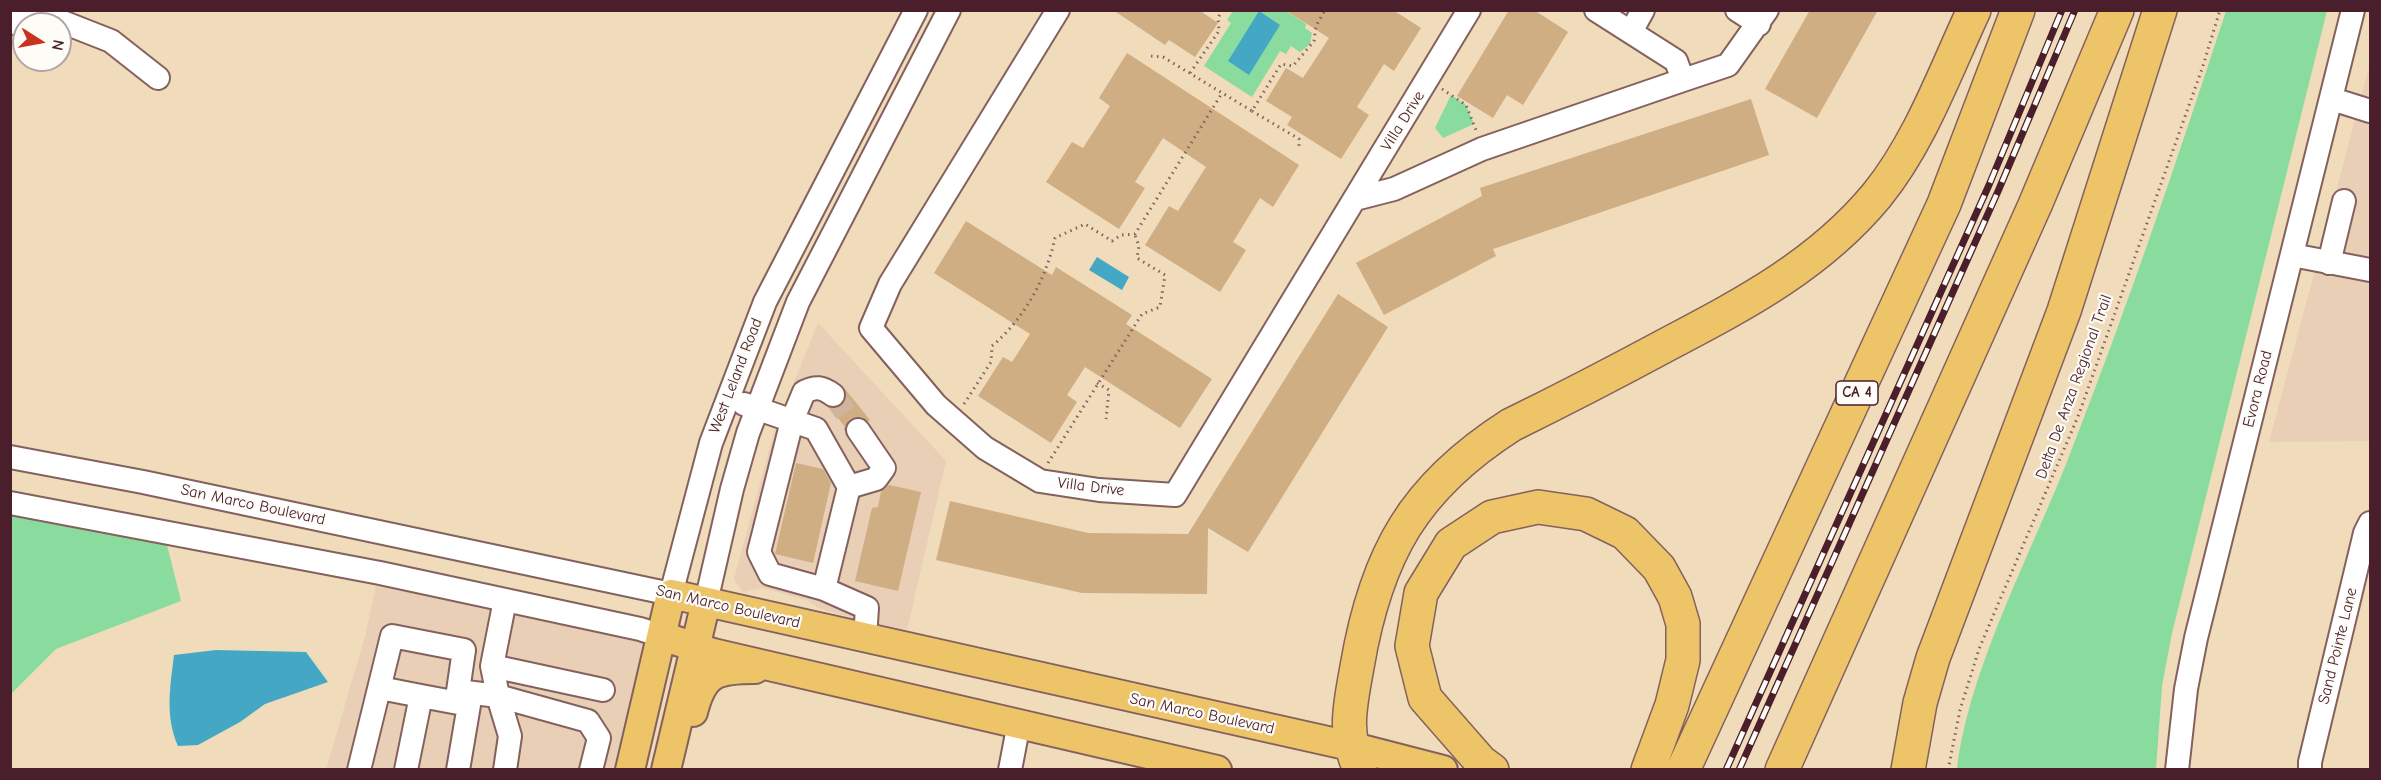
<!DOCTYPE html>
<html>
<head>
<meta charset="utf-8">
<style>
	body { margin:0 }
	#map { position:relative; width:2381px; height:780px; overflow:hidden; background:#f0dbbb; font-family:"Comic Neue",sans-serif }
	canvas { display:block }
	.frame { position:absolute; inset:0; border:12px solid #4a1f2b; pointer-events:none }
	.north { position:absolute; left:12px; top:12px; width:60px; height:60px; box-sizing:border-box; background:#fdfcf7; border:2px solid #b5a4a5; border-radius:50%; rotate:101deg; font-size:16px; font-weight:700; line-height:24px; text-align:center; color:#4a1f2b }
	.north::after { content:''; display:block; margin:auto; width:21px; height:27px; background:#c8321e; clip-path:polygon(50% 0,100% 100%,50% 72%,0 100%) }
</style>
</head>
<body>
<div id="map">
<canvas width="2381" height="780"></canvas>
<div class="frame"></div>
<div class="north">N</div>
</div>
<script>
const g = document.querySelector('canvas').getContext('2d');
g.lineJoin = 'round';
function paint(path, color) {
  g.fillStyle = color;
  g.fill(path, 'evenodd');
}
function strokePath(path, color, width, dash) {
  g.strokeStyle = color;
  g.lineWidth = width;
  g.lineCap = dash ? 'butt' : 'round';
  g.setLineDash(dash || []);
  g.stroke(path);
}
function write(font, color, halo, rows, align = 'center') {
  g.font = font + ' "Comic Neue",sans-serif';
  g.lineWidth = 4.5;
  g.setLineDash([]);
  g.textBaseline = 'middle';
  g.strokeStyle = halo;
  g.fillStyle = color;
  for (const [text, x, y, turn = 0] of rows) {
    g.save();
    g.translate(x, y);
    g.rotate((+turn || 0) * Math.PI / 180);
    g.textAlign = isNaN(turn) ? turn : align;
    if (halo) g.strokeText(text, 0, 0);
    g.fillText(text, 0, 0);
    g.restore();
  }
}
paint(new Path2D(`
	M2368,71H2370V441L2269,442Z
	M818,323L946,461L907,630L852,618L818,608L807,600L762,588L743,592L734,579L774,432Z
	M376,585L649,644L621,769L326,770L366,633Z`), '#e8cfb5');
paint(new Path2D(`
	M1233,11H1286L1306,24L1305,28L1312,33L1310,44L1300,52L1291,46L1286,54L1280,51L1252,97L1204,66L1231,23L1227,20Z
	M2226,11H2327L2172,633L2162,686L2156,769H1957C1969,669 2031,554 2068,459C2126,311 2177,161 2226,11Z
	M1451,95L1466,105L1474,124L1443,138L1435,128Z
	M11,503L164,533L181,601L56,649L11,694Z`), '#89dc9d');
paint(new Path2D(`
	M1259,11L1280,25L1249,75L1228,61Z
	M1097,257L1129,277L1122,290L1089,270Z
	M216,650L306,652L328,682L265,704L240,722L198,745L178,746C165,716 170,688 174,655Z`), '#44a8c4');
paint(new Path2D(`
	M1113,10H1199L1218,23L1195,57L1169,40L1165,45Z
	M1285,10H1393L1421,28L1394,71L1384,64L1357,107L1369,115L1341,159L1287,125L1292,117L1266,101L1286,68L1303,78L1329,38Z
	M1509,10H1534L1568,32L1523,105L1507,95L1493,118L1457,96Z
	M1810,10H1878L1817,118L1765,89Z
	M1127,53L1299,165L1273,207L1260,198L1233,242L1246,250L1220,292L1145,245L1169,206L1178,211L1206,167L1163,138L1135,182L1145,188L1119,229L1046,182L1072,142L1083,148L1110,106L1099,98Z
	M1751,99L1769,155L1493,249L1496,256L1384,315L1356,263L1482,196L1480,188Z
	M966,221L1052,275L1056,267L1132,315L1126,324L1212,379L1180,428L1085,367L1067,395L1077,402L1051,443L978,396L1003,357L1012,362L1030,334L934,273Z
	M1338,294L1388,327L1248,552L1208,528L1207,594L1082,593L936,560L950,501L1088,533L1188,534Z
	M845,389L870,420L868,421L856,417L850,419L845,427L830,408L838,407L844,403Z
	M796,463L823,469L831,483L813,563L775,554Z
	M889,485L921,492L898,591L855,581L872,508L878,507L881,491Z`), '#cfae83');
strokePath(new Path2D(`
	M833,395L858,430`), '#cfb59e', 22, [22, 11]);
const minor = new Path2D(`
	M1058,10L890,284L871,328L936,405L985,448L1040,481L1099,490L1175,495L1469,10
	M1737,10L1759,24
	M10,23L55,19L111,41L158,78
	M1631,32L1643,10
	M1683,80L1728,65L1767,10
	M2332,99L2370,111
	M1355,199L1394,189L1482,149L1683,80L1676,61L1596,10
	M2292,255L2370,270
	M2329,263L2344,201
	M744,404L816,429L849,487L824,589L867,608L865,638
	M10,457L143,482L671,594L711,443L765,302L916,10
	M849,487L876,479L884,468L858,430
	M10,503L380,573L640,629L662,636
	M824,589L770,574L759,552L792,421L804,392C816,386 822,387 833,395
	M706,602L732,489L748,433L798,302L949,10
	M492,666L505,600
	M380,688L421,696L406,770
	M421,696L469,705L458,770
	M359,770L392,636L464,650L458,691L498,696L588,721L599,738L591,770
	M505,770L510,736L498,696L492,666L603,690
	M1010,770L1019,723
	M2177,770L2186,689L2196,638L2353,10
	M2310,770V762L2365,533L2370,523`);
const major = new Path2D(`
	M662,636L713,653L1217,770
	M693,712C703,673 715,669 755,669
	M630,770L671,594L1350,746L1443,770
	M666,770L706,602`);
const highway = new Path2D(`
	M1360,770C1343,731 1350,707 1357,667C1376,554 1414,487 1511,425C1564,399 1616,372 1668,344C1746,303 1820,264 1877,195C1920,142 1945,72 1974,10
	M1492,770L1481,762L1425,698L1412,646L1421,593L1451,544L1492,517L1538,507L1586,514L1625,533L1659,568L1675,597L1683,624V660L1672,705L1648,770
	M1683,770L1944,204L2018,10
	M1782,770L2035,205L2117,10
	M1908,770L1920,703L1933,658L2064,311L2160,10`);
strokePath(minor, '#84615d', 26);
strokePath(major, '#84615d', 32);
strokePath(highway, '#84615d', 36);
strokePath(new Path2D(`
	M1151,56L1163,57L1252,111L1281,64L1293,66L1314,41L1316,26L1325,10
	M1190,73L1219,31L1218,18L1222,10
	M1442,89L1466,105L1476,130
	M1252,111L1299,139V149
	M1097,383L1109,390L1106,419
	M964,404L991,362L992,346C1024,319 1046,279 1055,238L1085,224L1112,241L1121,235L1135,234L1222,93
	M1048,463L1142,314L1160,307L1165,275L1137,258L1139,246L1135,235
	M1948,770L1960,710L1979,649L2079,414L2203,66L2220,10`), '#84615d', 3, [1.5, 4.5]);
strokePath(minor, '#fff', 22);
strokePath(major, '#eec469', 28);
strokePath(highway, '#eec469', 33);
const rail = new Path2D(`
	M1726,770L1989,185L2062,10
	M1739,770L1999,189L2075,10`);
strokePath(rail, '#4a1f2b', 7);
strokePath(rail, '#fdfcf7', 4.5, [14]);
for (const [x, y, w] of [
	[1857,393,42]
]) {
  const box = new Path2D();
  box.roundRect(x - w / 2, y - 12, w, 24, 4.5);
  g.fillStyle = '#fdfcf7';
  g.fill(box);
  strokePath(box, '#4a1f2b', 1.5);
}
write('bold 15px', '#4a1f2b', null, [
	["CA 4",1857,393]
]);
write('16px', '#4a1f2b', '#fdfcf7', [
	["Villa Drive",1403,121,-58],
	["West Leland Road",736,376,-69],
	["Delta De Anza Regional Trail",2074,387,-70],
	["Evora Road",2258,389,-76],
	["Villa Drive",1091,487,7],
	["San Marco Boulevard",253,505,12],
	["San Marco Boulevard",728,607,13],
	["Sand Pointe Lane",2338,646,-76],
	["San Marco Boulevard",1202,714,12]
]);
</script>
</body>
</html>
